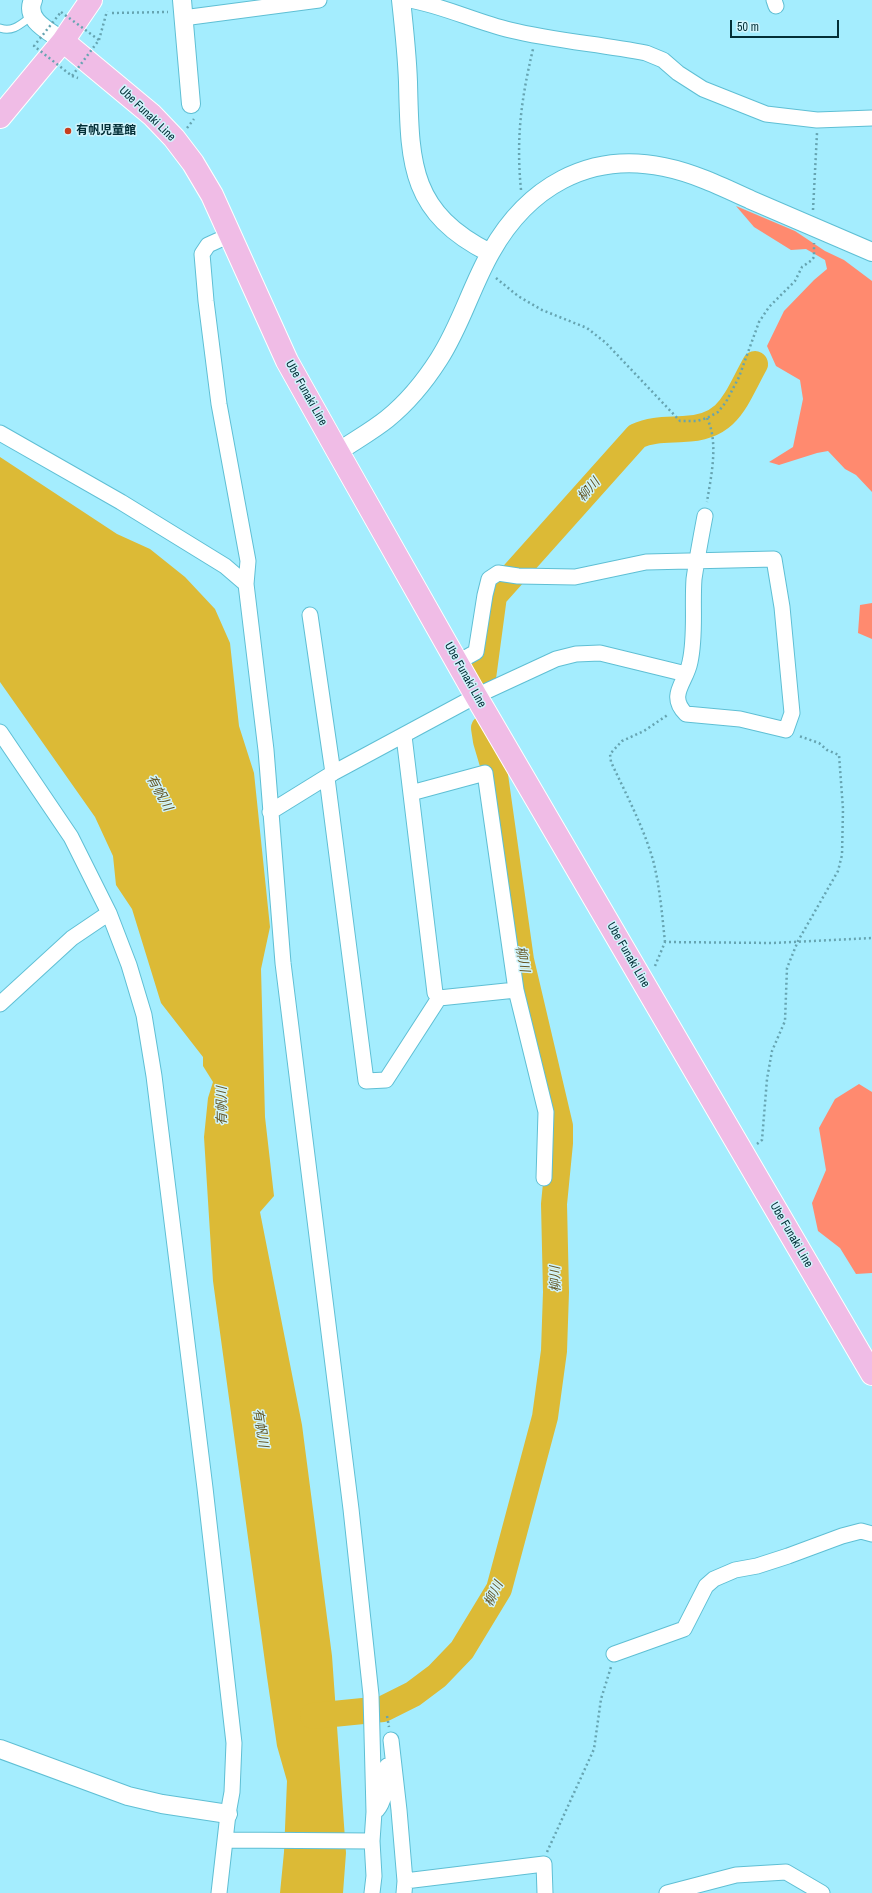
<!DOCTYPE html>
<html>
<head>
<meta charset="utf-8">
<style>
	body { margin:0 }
	#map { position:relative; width:872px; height:1893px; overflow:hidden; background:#a4edfe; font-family:"Archivo Narrow",sans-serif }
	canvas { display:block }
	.scale { position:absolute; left:730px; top:20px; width:109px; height:18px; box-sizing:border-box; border:2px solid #032f37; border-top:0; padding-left:5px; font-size:12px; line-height:14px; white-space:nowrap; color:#032f37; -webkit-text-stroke:3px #d1f4fc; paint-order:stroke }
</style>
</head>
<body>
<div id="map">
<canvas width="872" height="1893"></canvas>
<div class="scale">50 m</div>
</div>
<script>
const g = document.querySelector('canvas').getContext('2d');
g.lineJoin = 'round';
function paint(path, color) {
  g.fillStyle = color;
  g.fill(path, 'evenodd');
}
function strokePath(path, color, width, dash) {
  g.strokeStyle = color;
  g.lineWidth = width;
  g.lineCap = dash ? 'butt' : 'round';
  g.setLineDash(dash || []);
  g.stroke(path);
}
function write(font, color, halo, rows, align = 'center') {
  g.font = font + ' "Archivo Narrow","Noto Sans JP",sans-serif';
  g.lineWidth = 3;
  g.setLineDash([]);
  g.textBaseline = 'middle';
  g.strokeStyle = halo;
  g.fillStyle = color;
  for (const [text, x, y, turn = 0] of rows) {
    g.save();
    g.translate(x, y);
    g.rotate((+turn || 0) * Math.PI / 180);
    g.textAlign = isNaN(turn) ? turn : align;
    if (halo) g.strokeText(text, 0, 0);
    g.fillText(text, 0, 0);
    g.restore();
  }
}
paint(new Path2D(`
	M736,206L795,231L825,251L844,260L872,281V492L856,475L845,469L828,451L817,453L779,465L769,462L793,447L803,399L800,380L776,366L767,346L784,311L814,280L827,269L825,260L806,249L791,250L754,227Z
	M872,603V639L858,633L860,605Z
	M859,1084L872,1092V1273L856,1274L840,1248L818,1231L812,1203L826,1170L819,1128L835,1099Z`), '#ff8a6f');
paint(new Path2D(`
	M0,457L117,534L150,549L185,577L215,609L230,643L239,726L254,773L270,927L261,969L265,1117L274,1196L260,1212L302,1425L332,1656L346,1853L343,1893H280L284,1852L287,1781L277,1746L267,1677L213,1281L204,1137L208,1098L213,1082L203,1066V1057L161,1003L132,909L116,885L113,856L95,817L0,682Z`), '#dcba36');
strokePath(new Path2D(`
	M483,678L494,596L637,436C652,429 667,430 683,429C729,428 735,400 755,364
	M313,1716L383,1709L413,1694L437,1676L462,1650L499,1589L545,1417L554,1351L556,1292L554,1204L560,1143V1126L521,960L494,768L486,741L484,728`), '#dcba36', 26);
const service = new Path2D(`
	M0,28C13,33 22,23 32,16`);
const minor = new Path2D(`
	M410,0C444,6 476,22 510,30C555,41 601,44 646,53L663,60L678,73L703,89L766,114L817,120L872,118
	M774,0L776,6
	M183,18L319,0
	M230,235L208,245L202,254L206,301L219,404L248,561L246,584L266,750L283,963L351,1509L371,1695L374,1812L372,1841L374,1876L372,1893
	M0,433L121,502L225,566L246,584
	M310,615L333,773
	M458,662L476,652L485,595L489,579L498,573L518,576L575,577L646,562L774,559L782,607L792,713L786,730L740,719L686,714C667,695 686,683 690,662C696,635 692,607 694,579C697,558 701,537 705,516
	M0,732L71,837L109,913L129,965L144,1015L154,1076L205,1488L234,1743L232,1792L228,1814L219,1893
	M404,736L435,993L439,998L516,990
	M327,778L366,1081L386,1080L439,998
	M411,793L485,773L516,990L546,1112L544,1178
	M270,812L333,773L476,696L556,659L576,654L600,653L686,674
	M0,1004L72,938L109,913
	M614,1654L684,1629L706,1586L714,1579L735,1570L757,1566L788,1556L842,1536L861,1531L872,1534
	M391,1740L399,1810L405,1881
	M377,1810C386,1800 387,1780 387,1766
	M226,1840L372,1841
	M404,1893L405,1881L544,1864L545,1893
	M667,1893L736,1875L786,1872L822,1893`);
const tertiary = new Path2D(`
	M33,0C24,20 49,31 63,41
	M182,0L191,104
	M401,0C404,27 407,55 408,82C410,163 409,212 490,253
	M338,452C354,441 372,431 387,419C408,402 425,381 439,359C461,325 471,287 491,252C527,188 588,151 664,167C694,173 723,187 751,200C791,217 832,235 872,252
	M0,1749L128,1796L162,1804L228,1814`);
const primary = new Path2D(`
	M63,41L152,115L174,138L193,163L212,195L287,361L338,452L476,696L872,1374
	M0,117L63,41L91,0`);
strokePath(service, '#5fbfd4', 9);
strokePath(minor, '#5fbfd4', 17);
strokePath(tertiary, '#5fbfd4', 20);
strokePath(primary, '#fff', 24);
strokePath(new Path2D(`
	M112,13L168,12
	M99,40L107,11
	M72,76L78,78
	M187,128L194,119
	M521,190C516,138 521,100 533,49
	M813,210L817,133
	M496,278L518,296L542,310L587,328L606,343L680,421H697L707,418L718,412L726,402L739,377L759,322L769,307L795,281L802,267L812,260L814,257V243
	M707,418C719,443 711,476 707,502
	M665,942C662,915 660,887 653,860C643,826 626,794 611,762L610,754L622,741L644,731L669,714
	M655,966L665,942L773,943L872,938
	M757,1144L762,1140L767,1079L772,1051L785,1021L787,968L798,941L838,871L842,855L843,809L839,755L827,750L819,743L799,736
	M387,1716L389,1727
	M547,1852L594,1749L601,1699L611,1667`), '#66a4b1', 2.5, [2, 3]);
strokePath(service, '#fff', 7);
strokePath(minor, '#fff', 15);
strokePath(tertiary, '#fff', 18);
strokePath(primary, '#f0bce6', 22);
strokePath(new Path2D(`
	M61,12L99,40L72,76L34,46Z`), '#66a4b1', 2.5, [2, 3]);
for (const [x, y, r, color] of [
	[68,131,4,"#c83e1e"]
]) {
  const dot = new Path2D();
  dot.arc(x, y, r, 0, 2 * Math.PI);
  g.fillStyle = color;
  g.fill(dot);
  strokePath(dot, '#d1f4fc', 1.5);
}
write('12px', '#032f37', '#d1f4fc', [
	["Ube Funaki Line",147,114,44],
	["Ube Funaki Line",306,393,61],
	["Ube Funaki Line",465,675,61],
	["Ube Funaki Line",628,955,60],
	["Ube Funaki Line",791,1235,60]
]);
write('bold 12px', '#032f37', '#d1f4fc', [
	["有帆児童館",76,131]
], 'left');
write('italic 13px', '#655725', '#d1f4fc', [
	["柳川",589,490,-48],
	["有帆川",159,793,61],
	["柳川",522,959,79],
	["有帆川",223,1106,-90],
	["柳川",556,1279,-91],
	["有帆川",260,1428,81],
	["柳川",494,1594,-64]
]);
</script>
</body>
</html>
